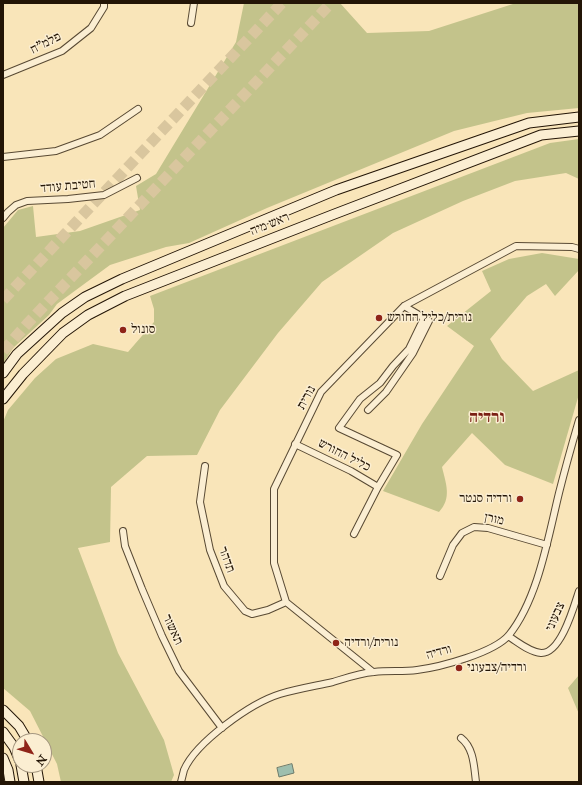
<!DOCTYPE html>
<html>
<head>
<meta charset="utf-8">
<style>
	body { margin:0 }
	#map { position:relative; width:582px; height:785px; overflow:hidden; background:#f9e5b9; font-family:"IM FELL Double Pica",serif }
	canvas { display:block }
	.frame { position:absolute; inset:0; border:4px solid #231506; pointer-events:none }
	.north { position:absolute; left:12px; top:733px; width:40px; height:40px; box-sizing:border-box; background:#fbeed2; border:1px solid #a59780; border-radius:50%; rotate:128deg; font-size:11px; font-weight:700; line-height:16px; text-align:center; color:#231506 }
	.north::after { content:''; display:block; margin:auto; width:14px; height:18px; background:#8f2418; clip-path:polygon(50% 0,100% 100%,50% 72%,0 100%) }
</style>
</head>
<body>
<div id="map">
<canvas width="582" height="785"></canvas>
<div class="frame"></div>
<div class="north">N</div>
</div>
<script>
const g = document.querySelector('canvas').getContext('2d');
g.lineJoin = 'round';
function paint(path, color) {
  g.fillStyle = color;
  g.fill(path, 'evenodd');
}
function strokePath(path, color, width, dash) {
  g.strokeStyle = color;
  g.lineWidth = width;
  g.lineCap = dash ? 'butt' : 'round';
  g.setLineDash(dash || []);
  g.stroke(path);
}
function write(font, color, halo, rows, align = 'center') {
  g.font = font + ' "IM FELL Double Pica","Frank Ruhl Libre",serif';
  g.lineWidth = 3;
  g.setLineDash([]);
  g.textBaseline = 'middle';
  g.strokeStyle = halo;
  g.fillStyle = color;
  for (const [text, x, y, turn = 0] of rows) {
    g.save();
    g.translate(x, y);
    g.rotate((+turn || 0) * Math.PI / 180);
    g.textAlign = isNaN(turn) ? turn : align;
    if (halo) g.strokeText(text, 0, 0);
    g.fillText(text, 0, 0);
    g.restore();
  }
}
paint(new Path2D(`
	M244,3H340L367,33L429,31L516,3H579V108L527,113L454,131L267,208L189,243L166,247L110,265L57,304L49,315L13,348L3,364V228L18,210L33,206L36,237L80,231L140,210L136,186L156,174L236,42Z
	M579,139V179L566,173L515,181L463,201L393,233L322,282L278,333L220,410L197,455L147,456L111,487L110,542L78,548L118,653L164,740L174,775L171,782H61L57,764L30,711L3,688V422L8,410L35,378L56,359L93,344L128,352L154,322V309L150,296L550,143Z
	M542,253L579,259V270L555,296L546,284L527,296L490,339L502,359L533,391L579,370V394L553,484L505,465L472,433L442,467C446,484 452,498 439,512L383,491L422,424L474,346L447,326L491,291L482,271L509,259Z
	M579,675V714L568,688Z`), '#c3c38b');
const water = new Path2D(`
	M292,764L294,773L279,777L277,768Z`);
paint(water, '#9ebfae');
strokePath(water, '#6d7b6b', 1);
strokePath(new Path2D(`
	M3,300L282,3
	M3,351L28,323L331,3`), '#d9c69e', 11, [11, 5.5]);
const street = new Path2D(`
	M191,23L194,3
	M3,75L62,51L91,28L104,7V3
	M3,157L56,151L100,135L138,109
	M3,218L8,212L16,205L27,201L68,199L104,195L137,178
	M368,410L386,392L413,353L429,321L404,306
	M295,444L351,471L378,487L354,534
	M205,466L200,502L210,550L224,586L245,611L252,614L268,610L286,602
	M378,487L397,455L339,428L360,399L380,383L393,366L409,349L424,318
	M123,531L125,546L142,589L162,636L179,671L222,728
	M440,576L453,545L462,533L474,527L488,528L547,545
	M508,636C518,642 529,652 541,653C561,654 574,606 579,591
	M373,672L286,602L274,563V489L321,392L404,306L516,246L572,247L579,249
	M461,738C474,748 474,767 476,782
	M181,782C182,778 183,774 184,770C196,742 251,703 280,694C297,689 315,686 333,682C346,678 360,673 374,672C388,670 403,672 417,670C440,667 494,653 509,635C538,599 548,538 559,493C565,469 572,444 579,420`);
const secondary = new Path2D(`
	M3,373L17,354L62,313L85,297L122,279L336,190L529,123L579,117
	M3,399L23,374L63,333L88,315L125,296L332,215L541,135L579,131
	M3,710L19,726L28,741
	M3,732L14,747L20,761
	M3,758L8,770L10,782
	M21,765L24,782
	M36,765L39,782`);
strokePath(street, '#584933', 8);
strokePath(secondary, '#231506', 11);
strokePath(street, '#fbeed2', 6);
strokePath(secondary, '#fbeed2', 9);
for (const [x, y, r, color] of [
	[379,318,4,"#8f2418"],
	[123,330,4,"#8f2418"],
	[520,499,4,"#8f2418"],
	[336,643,4,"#8f2418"],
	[459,668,4,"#8f2418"]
]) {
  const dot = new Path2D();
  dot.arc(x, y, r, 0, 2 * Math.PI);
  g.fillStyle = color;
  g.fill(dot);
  strokePath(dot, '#fbeed2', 1.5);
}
write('13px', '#231506', '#fbeed2', [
	["פלמ\"ח",46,44,-27],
	["חטיבת עודד",68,187,-5],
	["ראש מיה",270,225,-22],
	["נורית",307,398,-61],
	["כליל החורש",344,456,27],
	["מורן",494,520,12],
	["תדהר",226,560,70],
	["צבעוני",556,617,-66],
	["תאשור",172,630,65],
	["ורדיה",439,653,-15]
]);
write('13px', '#231506', '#fbeed2', [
	["נורית/כליל החורש",387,318],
	["סונול",131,330],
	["ורדיה סנטר",512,499,"right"],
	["נורית/ורדיה",344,643],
	["ורדיה/צבעוני",467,668]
], 'left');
write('bold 17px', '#7a1f14', '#fbeed2', [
	["ורדיה",487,418]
]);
</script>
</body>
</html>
